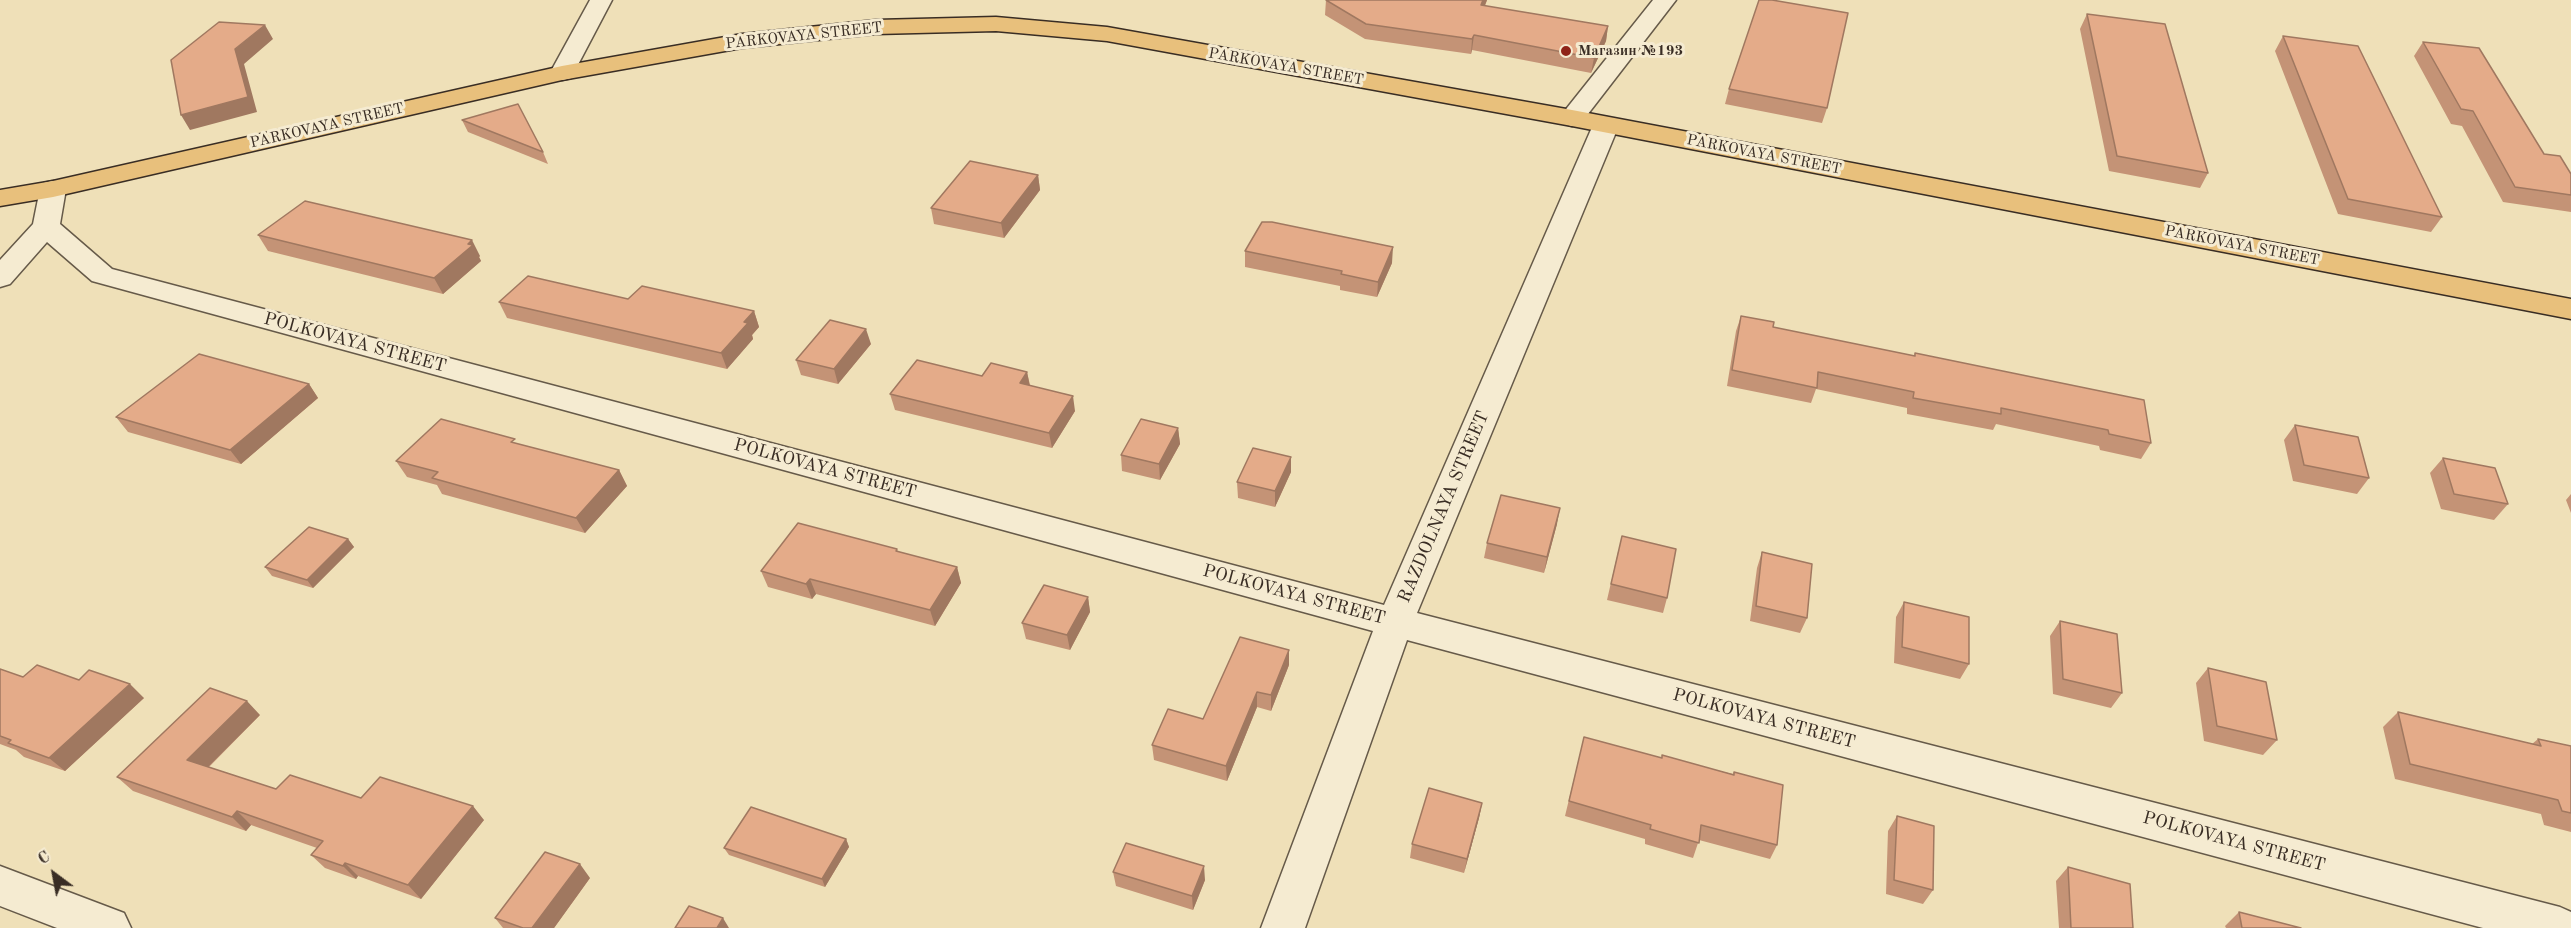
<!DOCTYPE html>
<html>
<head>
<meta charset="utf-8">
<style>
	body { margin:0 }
	#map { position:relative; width:2571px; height:928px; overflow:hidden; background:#efe0b8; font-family:"Old Standard TT",serif }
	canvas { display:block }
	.north { position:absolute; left:24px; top:844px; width:60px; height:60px; -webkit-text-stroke:4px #f5ebd1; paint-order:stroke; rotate:328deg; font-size:16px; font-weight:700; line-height:24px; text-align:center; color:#392d24 }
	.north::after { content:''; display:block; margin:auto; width:21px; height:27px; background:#392d24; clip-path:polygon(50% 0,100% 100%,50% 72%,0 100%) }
</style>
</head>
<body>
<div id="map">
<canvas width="2571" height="928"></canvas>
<div class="north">С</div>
</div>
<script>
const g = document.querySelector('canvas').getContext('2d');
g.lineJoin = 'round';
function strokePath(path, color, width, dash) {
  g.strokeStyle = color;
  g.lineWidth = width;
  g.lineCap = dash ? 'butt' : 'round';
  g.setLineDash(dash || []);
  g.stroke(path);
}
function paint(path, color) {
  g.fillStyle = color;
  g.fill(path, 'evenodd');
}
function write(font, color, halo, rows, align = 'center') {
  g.font = font + ' "Old Standard TT",serif';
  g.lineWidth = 6;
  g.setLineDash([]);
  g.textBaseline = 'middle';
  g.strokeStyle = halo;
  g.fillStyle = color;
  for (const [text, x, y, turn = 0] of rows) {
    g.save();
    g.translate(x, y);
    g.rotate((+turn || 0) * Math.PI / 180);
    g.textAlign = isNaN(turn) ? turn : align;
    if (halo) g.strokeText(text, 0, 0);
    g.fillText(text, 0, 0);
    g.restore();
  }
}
const minor = new Path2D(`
	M590,0H612L571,78L562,80L553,78L550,73Z
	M1653,0H1676L1581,123L1572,126L1563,123L1559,118L1563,113Z
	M1606,117L1615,120L1619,125L1417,613L2560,907L2571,912V928H2483L1407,640L1305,928H1261L1373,631L92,281L47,242L10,284L0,287V260L33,224L40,189L44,183L53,181L62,183L66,189L60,224L112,269L1384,605L1593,125L1597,120Z
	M0,866L124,913L131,928H57L0,906Z`);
const major = new Path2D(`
	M996,17L1107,27L1572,110L2571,299V319L1572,126L1107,41L996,31L876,34L742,48L562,80L53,197L0,206V190L53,181L562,66L742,34L876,20Z`);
strokePath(minor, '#665a49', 3);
strokePath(major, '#392d24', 3);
paint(minor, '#f5ebd1');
paint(major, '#e8c07c');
paint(new Path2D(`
	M1326,0H1487L1485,6L1608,26L1606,41L1591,73L1472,50L1471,54L1365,39L1325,15Z
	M2087,14L2208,173L2200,188L2109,171L2080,29Z
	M2283,36L2442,217L2431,232L2338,214L2275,51Z
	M2423,42L2544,154L2571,174V212L2503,202L2462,126L2451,124L2414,56Z
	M1729,89L1827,108L1822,123L1725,104Z
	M462,120L543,152L548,164L468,132Z
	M1038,175L1040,190L1004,238L934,224L931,208Z
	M258,235L480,256L479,257L481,261L443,294L268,251Z
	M1245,251L1392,263L1377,297L1340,290V286L1245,267Z
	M628,299L754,311L759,327L752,335L753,339L727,369L507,318L499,302Z
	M1741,316L1773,327L1914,356L1915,353L2151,443L2141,459L2100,450L2099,446L1996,424L1993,430L1907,414V408L1816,389L1811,403L1727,386L1736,331Z
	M871,344L838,384L801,375L796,360Z
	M1027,372L1030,385L1075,411L1052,448L895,410L890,394L982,376Z
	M309,384L318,398L241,464L128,432L116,417Z
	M2295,425L2369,478L2357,494L2293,481L2284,440Z
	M1178,428L1180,444L1160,480L1122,471L1121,455Z
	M518,444L619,470L627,486L585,533L442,494L437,485L407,477L396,461Z
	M1291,457V472L1275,507L1238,498L1237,482Z
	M2443,458L2508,504L2494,520L2441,509L2430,473Z
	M2571,494V513L2566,500Z
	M1557,524L1544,573L1484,558L1487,543Z
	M348,539L354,547L313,588L272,576L265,567Z
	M897,549L898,552L957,567L961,583L935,626L816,594L812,599L768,587L761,571Z
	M1618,552L1667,598L1663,613L1607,600Z
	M1762,552L1807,618L1800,633L1750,621L1757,568Z
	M1088,597L1090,612L1070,650L1026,639L1022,623Z
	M1904,602L1969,664L1960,679L1894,663L1896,617Z
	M2060,621L2122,693L2111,708L2053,694L2050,636Z
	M1289,665L1271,711L1257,707L1227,781L1154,760L1152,745L1203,719Z
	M2208,668L2277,740L2263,755L2204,741L2196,683Z
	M0,669L23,677L79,680L144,698L65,771L24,757L16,750L0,744Z
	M2398,712L2532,744L2538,739L2571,746V832L2544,825L2541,814L2395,779L2383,727Z
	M260,715L209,767L276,789L361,798L484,820L421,899L358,876L356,879L325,868L311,855L317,848L251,825L246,831L133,791L117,777Z
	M1584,737L1661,758L1733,774L1734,772L1777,845L1770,859L1699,840L1693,858L1645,844V839L1565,816Z
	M1482,803L1479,818L1464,873L1410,858L1412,844Z
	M1897,816L1933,890L1923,904L1886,894L1888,831Z
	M846,839L849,847L825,887L729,855L724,848Z
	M2068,867L2133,928H2059L2056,881Z
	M1113,872L1205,880L1193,910L1116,886Z
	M590,878L554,928H503L495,918Z
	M2239,912L2301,928H2226L2225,926Z`), '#c49376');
paint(new Path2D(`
	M1483,0H1487L1479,19L1481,5Z
	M265,25L273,39L244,64L257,112L190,130L181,115L235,49Z
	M1608,26L1606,41L1591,73L1594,58Z
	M1474,35L1472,50L1471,54L1472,39Z
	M1038,175L1040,190L1004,238L1001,223Z
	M472,240L480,256L479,257L481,261L443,294L434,278Z
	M1393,247L1392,263L1377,297L1378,282Z
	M754,311L759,327L752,335L753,339L727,369L721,353L744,322Z
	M866,329L871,344L838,384L834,369Z
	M1027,372L1030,387L1020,383Z
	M309,384L318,398L241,464L230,450Z
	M1073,396L1075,411L1052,448L1049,433Z
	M1178,428L1180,444L1160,480L1159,464Z
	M1291,457V472L1275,507V491Z
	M619,470L627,486L585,533L576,518Z
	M1560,508L1557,524L1544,573L1547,557Z
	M348,539L354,547L313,588L307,580Z
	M957,567L961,583L935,626L930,610Z
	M810,579L816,594L812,599L806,584Z
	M1088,597L1090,612L1070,650L1067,635Z
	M1289,650V665L1271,711V695Z
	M130,684L144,698L65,771L49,758Z
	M1257,692V707L1227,781L1226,766Z
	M247,701L260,715L201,774L187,760Z
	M1482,803L1479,818L1464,873L1467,859Z
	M473,806L484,820L421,899L408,885Z
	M237,811L251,825L246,831L232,817Z
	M846,839L849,847L825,887L822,879Z
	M345,863L358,876L356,879L343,866Z
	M580,864L590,878L554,928H532Z
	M1204,866L1205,880L1193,910L1192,896Z
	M723,918L729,928H717Z`), '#a07860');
const building = new Path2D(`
	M1326,0H1483L1481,5L1608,26L1594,58L1474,35L1472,39L1366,24Z
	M1759,0H1772L1848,13L1827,108L1729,89Z
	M2087,14L2165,24L2208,173L2117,156Z
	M219,22L265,25L235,49L248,97L181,115L171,60Z
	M2283,36L2358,46L2442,217L2348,199Z
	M2423,42L2479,48L2544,154L2560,156L2571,174V195L2515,187L2473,111L2461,109Z
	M518,104L543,152L462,120Z
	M970,161L1038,175L1001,223L931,208Z
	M305,201L472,240L468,244L473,245L434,278L258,235Z
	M1262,222H1272L1393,247L1378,282L1341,274L1342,271L1245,251Z
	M528,276L628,299L642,286L754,311L744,322L748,323L721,353L499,302Z
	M1741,316L1774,322L1773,327L1915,356V353L2144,400L2151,443L2109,434L2108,430L2001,408V414L1913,398L1914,392L1818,372L1817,388L1732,370Z
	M830,320L866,329L834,369L796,360Z
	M199,354L309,384L230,450L116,417Z
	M917,360L982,376L991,363L1027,372L1020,383L1073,396L1049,433L890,394Z
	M441,419L515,439L511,442L619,470L576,518L432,478L438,472L396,461Z
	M1141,419L1178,428L1159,464L1121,455Z
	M2295,425L2358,437L2369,478L2304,465Z
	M1253,448L1291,457L1275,491L1237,482Z
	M2443,458L2495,468L2508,504L2454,494Z
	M1501,495L1560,508L1547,557L1487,543Z
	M798,523L897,549L896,551L957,567L930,610L810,579L806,584L761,571Z
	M309,527L348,539L307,580L265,567Z
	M1622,536L1676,549L1667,598L1611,584Z
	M1762,552L1812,564L1807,618L1756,606Z
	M1044,585L1088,597L1067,635L1022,623Z
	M1904,602L1969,617V664L1902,647Z
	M2060,621L2117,634L2122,693L2063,679Z
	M1240,637L1289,650L1271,695L1257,692L1226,766L1152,745L1168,709L1203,719Z
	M37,665L79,680L89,670L130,684L49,758L8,743L11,740L0,736V669L23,677Z
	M2208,668L2266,682L2277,740L2217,726Z
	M210,688L247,701L187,760L276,789L290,775L361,798L380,777L473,806L408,885L345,863L343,866L311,855L323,841L237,811L232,817L117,777Z
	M2398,712L2541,746L2538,739L2571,746V813L2562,811L2558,800L2410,764Z
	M1584,737L1662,758V755L1734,775V772L1783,785L1777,845L1701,825L1699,843L1650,829L1651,825L1569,801Z
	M1429,788L1482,803L1467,859L1412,844Z
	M751,807L846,839L822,879L724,848Z
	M1897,816L1934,826L1933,890L1894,880Z
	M1126,843L1204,866L1192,896L1113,872Z
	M545,852L580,864L532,928H523L495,918Z
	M2068,867L2130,884L2133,928H2071Z
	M689,906L723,918L717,928H675Z
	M2239,912L2301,928H2242Z`);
paint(building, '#e4ab89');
strokePath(building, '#a07860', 1.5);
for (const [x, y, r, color] of [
	[1566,51,6,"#8f2418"]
]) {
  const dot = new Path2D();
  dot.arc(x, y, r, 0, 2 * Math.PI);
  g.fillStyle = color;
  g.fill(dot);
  strokePath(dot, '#f5ebd1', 2);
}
write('15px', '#392d24', '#f5ebd1', [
	["PARKOVAYA STREET",804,36,-6],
	["PARKOVAYA STREET",1286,67,10],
	["PARKOVAYA STREET",327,126,-13],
	["PARKOVAYA STREET",1764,155,11],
	["PARKOVAYA STREET",2242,246,11]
]);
write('bold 15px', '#392d24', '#f5ebd1', [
	["Магазин №193",1578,51]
], 'left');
write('18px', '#392d24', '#f5ebd1', [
	["POLKOVAYA STREET",355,343,15],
	["POLKOVAYA STREET",825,469,15],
	["RAZDOLNAYA STREET",1444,507,-67],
	["POLKOVAYA STREET",1294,595,15],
	["POLKOVAYA STREET",1764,719,15],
	["POLKOVAYA STREET",2234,842,15]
]);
</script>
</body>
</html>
